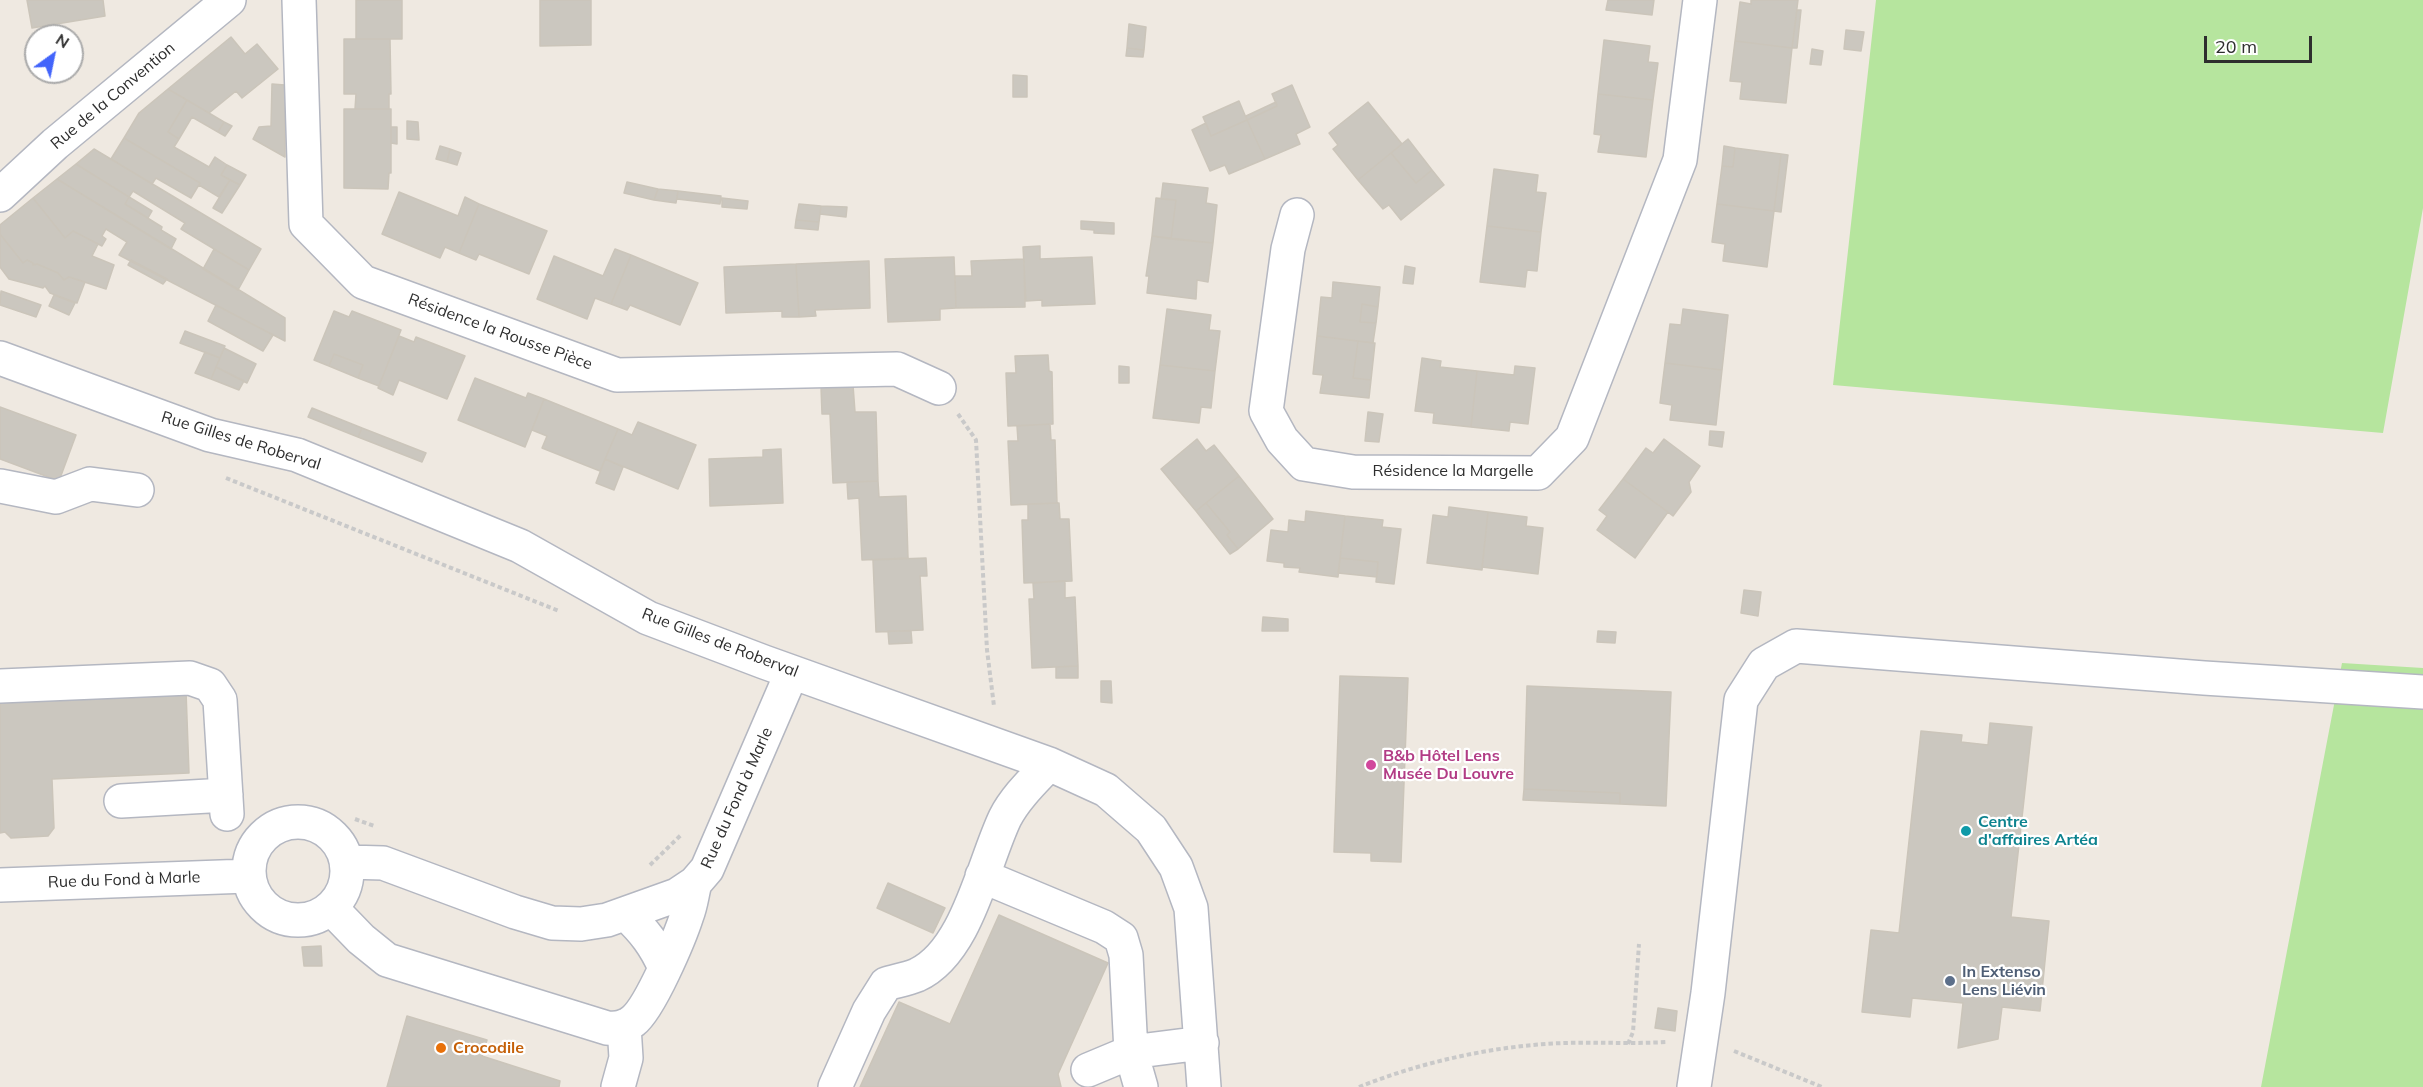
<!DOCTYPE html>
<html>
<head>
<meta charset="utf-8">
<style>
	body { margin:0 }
	#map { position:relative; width:2423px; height:1087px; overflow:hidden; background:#efe9e1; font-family:Mulish,sans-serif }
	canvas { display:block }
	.north { position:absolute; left:24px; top:24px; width:60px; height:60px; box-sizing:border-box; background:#fff; border:2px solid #ababab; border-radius:50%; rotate:33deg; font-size:16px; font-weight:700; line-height:24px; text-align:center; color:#2e2e2e }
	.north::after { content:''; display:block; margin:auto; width:21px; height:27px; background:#4264fb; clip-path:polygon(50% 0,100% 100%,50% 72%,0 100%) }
	.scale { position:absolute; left:2204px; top:36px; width:108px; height:27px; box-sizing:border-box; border:3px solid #2e2e2e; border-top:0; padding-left:8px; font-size:18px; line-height:21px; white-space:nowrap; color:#2e2e2e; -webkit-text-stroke:4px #fff; paint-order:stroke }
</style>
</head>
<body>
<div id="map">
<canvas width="2423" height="1087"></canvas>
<div class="north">N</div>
<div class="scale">20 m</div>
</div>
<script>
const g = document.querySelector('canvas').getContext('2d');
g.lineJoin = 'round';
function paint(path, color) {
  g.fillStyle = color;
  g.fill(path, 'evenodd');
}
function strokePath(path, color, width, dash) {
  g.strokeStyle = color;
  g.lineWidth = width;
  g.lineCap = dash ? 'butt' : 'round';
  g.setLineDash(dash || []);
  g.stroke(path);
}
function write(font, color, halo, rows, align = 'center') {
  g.font = font + ' Mulish,sans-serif';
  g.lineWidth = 4.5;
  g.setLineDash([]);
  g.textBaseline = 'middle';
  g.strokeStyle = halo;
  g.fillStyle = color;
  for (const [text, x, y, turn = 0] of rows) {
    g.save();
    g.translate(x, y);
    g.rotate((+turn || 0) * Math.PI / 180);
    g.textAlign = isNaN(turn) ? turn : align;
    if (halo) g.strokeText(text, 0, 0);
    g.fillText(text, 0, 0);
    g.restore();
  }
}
paint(new Path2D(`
	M1876,0H2423V208L2383,433L1833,385Z
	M2342,663L2423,668V1087H2261Z`), '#b6e59e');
const building = new Path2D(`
	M27,0H103L105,16L32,28Z
	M356,0H402V39H356Z
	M540,0H591V45L540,46Z
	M1608,0H1654L1652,15L1606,10Z
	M1751,0H1798L1792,48L1735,41L1740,2L1751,4Z
	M1797,10H1801L1797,48H1792Z
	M1129,24L1146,27L1144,50L1127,48Z
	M1846,30L1864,32L1861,51L1844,49Z
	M231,37L245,54L257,44L278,69L242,98L236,91L209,113L168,89Z
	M344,39H390L391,94H389V109H355L356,94H344Z
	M1604,40L1650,46L1648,62L1658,63L1653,100L1598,94Z
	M1735,41L1792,48L1786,103L1740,99L1742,82L1730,81Z
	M1127,48L1144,50L1143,57L1126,56Z
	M1812,49L1823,51L1821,65L1810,64Z
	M1013,75L1027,76V97H1013Z
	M272,84L285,85V157L253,139L259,127L271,126Z
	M1292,85L1310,127L1296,134L1300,144L1265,159L1247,120L1277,106L1272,94Z
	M168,89L187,100L168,132L179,139L174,147L209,167L215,157L227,165L221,175L230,180L219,197L199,185L200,183L124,138L139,113Z
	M1598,94L1653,100L1646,157L1598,152L1601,135L1594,134Z
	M187,100L224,122L218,132L192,117L179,139L168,132Z
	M1239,101L1247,120L1211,136L1203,117Z
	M1276,102L1277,106L1247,120L1246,116Z
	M1368,102L1402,144L1358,180L1333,149L1338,145L1329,133Z
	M344,109H391V173H389L388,189L344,188Z
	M1247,120L1265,159L1229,174L1225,165L1210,171L1192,130L1206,123L1211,136Z
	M407,121L418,122L419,140L407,139Z
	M224,122L232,126L225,136L218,132Z
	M391,127H397V144L391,143Z
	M124,138L200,183L191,198L156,178L152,184L111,159Z
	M1408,139L1432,170L1416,183L1391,153Z
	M440,146L450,149L447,162L436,159Z
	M1724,146L1735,148L1733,167L1722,166Z
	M1735,148L1781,154L1774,211L1717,204L1722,166L1733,167Z
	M94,149L261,249L249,270L181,229L185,223L133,191L129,197L76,164Z
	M450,149L461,153L457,165L447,162Z
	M1391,153L1416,183L1432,170L1444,185L1401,220L1389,205L1383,209L1358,180Z
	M1781,154L1788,155L1781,212L1774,211Z
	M76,164L129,197L125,204L162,227L161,230L176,239L171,249L57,179Z
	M227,165L246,175L240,185L221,175Z
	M1494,169L1538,175L1536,192L1546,193L1541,232L1487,226Z
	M57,179L285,318V341L119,255L127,242L106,229L102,236L106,239L102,246L73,231L65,238L33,198Z
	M230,180L240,185L222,213L213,208Z
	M627,182L658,189L654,200L624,193Z
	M1163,183L1208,188L1206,203L1217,205L1213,243L1171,239L1176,200L1161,199Z
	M658,189L678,191L676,203L654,200Z
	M678,191L721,196L720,204L677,199Z
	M399,192L458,216L465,197L479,204L459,253L445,247L440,258L382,234Z
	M129,197L152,211L148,218L125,204Z
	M33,198L65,238L73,231L98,244L92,256L114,265L106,289L69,277L64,280L58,273L37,264L33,265V263L27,260L23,263L0,234V225Z
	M722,198L748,201L747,209L722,207Z
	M1156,198L1176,200L1171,239L1152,236Z
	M479,204L547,231L529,274L479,254L476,260L459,253Z
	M799,204L821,206L819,222L796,220Z
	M1717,204L1774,211L1767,267L1723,261L1725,244L1712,242Z
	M821,206L847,207L846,217L820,214Z
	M796,220L819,222L818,230L795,228Z
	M1081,221L1114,223V234L1094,233V230L1081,229Z
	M1487,226L1541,232L1537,271L1527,270L1525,287L1480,282Z
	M0,234L23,263L27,260L33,263V265L37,264L58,273L64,280L69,277L85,282L77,303L50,293L45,286L43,288L9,279L0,267Z
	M1152,236L1213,243L1208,282L1197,280L1196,299L1147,293L1149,276H1146Z
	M1040,246V259L1092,257L1095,304L1042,306V300L1026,301L1023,247Z
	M214,249L249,270L238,290L203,269Z
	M615,249L631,255L611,304L595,298L587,319L537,299L554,256L603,276Z
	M631,255L698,283L680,325L630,305L627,310L611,304Z
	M954,257L956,308L940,309V320L888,322L885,259Z
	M1024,259L1025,307L956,308L955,276H972L971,261Z
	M131,260L167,279L163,284L128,265Z
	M869,261L870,308L815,310L816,316L799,317L796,264Z
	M796,264L799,317H782V311L726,313L724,267Z
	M1405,266L1415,268L1413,284L1403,283Z
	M1333,282L1380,287L1378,307L1362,304L1360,322L1376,323L1373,343L1317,336L1321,297L1332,298Z
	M1,291L41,305L36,317L0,305Z
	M54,295L75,303L69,315L49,306Z
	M1362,304L1378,307L1376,323L1360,322Z
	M216,305L273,335L263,351L208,321Z
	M1167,309L1211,315L1209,330L1220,331L1215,371L1160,365Z
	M1683,309L1728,315L1722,370L1665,363L1670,324L1681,325Z
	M334,311L349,317L352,311L401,330L379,386L358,378L363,365L334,354L329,366L314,360Z
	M185,331L225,346L220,358L180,343Z
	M399,336L414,342L416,337L465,356L447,399L399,380L393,395L378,388Z
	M1317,336L1358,341L1353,378L1371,380L1369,398L1320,393L1323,375L1313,374Z
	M1358,341L1375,343L1371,380L1353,378Z
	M224,348L256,364L247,383L216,367Z
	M205,352L220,358L211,379L195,373Z
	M334,354L363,365L358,378L329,366Z
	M1048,355L1049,371L1052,372L1053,424L1008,426L1006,373H1016L1015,356Z
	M1422,358L1441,361L1440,367L1477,371L1471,427L1433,423L1434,413L1415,411Z
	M1665,363L1722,370L1716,425L1670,420L1672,405L1660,403Z
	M1160,365L1215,371L1211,408L1201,407L1199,423L1153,418Z
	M1119,366L1129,367V383H1119Z
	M1515,366L1535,368L1528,424L1510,422L1509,431L1471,427L1477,371L1514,375Z
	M216,367L244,381L239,390L211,379Z
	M475,378L526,398L528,393L544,399L525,447L458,420Z
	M853,385L855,412H876L878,481L833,483L830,414H822L821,387Z
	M544,399L618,429L600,471L542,448L547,436L532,430Z
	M0,407L76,435L59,481L0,459Z
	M312,408L362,428L358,437L308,417Z
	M1368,412L1383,414L1379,442L1365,441Z
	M638,422L696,445L678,489L605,459L618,429L632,435Z
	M1050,424L1051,440H1055L1057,503L1011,505L1008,441H1018L1017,426Z
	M362,428L426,453L422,462L358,437Z
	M1710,431L1724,432L1722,447L1709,445Z
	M1197,439L1206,451L1214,445L1239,476L1196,511L1161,469Z
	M1664,439L1700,466L1689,482L1691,492L1673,516L1623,479L1646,448L1653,453Z
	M781,449L783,503L710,506L709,459L763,457V450Z
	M605,459L623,467L614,490L596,483Z
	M1239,476L1273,519L1238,549L1227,535L1230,532L1206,503Z
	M1623,479L1668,512L1635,558L1597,530L1607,516L1599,510Z
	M878,481L879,497L906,496L908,558L862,560L859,498L848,499L847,482Z
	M1059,503L1060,519H1069L1072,581L1024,583L1022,520H1028V504Z
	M1206,503L1230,532L1227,535L1238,549L1230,554L1196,511Z
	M1449,507L1488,512L1482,570L1427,563L1433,515L1448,517Z
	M1306,511L1345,516L1338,577L1299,572L1300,568L1284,567V563L1267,561L1271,530L1288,532L1289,520L1305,522Z
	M1488,512L1527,517L1526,526L1543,528L1538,574L1482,567Z
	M1345,516L1383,520L1382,527L1401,529L1394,584L1376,582L1378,562L1340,558Z
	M926,558L927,576H920L923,630L876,632L873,560Z
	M1340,558L1378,562L1377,577L1338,573Z
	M1065,581V598L1075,597L1078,666L1032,668L1029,599H1034L1033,583Z
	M1744,590L1761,592L1758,616L1741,613Z
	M1263,617L1288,619V631H1262Z
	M888,631H911L912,643L889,644Z
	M1598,631L1616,632L1615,643L1597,642Z
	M1078,666V678H1056V667Z
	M1340,676L1408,678L1401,862L1371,861V853L1334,852Z
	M1101,681H1111L1112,703L1101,702Z
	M1527,686L1671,692L1666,806L1620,804V793L1524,789Z
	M186,691L189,773L52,779L54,828L48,836L11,838L5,832L0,833V699Z
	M1990,723L2032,727L2011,917L2049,921L2040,1011L2002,1007L1998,1039L1958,1048L1963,1003L1912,998L1910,1017L1862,1012L1871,930L1899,933L1921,731L1962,735L1961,742L1988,745Z
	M1524,789L1620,793V804L1523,800Z
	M888,883L945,908L933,933L877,908Z
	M999,915L1108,963L1058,1074L1061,1087H860L899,1002L950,1024Z
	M321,946L322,966H304L302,947Z
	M1658,1008L1677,1011L1675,1031L1655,1028Z
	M407,1016L487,1040L482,1056L560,1081L559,1087H387Z`);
paint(building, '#cbc7bf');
strokePath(building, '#cbc5ba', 1.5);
const minor = new Path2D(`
	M299,0L306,224L363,282L617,375L897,369L939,388
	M0,195L55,144L229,0
	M1297,215L1288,249L1266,411L1282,440L1304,464L1353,472L1538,473L1572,438L1680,160L1700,0
	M0,358L210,435L297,455L520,546L648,618L764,662L1049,764L1106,790L1151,829L1176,867L1191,908L1204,1087
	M0,486L56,497L90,484L137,490
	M0,686L190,678L210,685L220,700L227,814
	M121,801L226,795
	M249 871a49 49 0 1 1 98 0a49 49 0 1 1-98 0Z
	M347,862L383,863L515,912L552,923L581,924L607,920L677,895L695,883L707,869L792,672
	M982,876L1104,927L1121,938L1126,955L1131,1052L1202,1043
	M0,885L248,876
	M331,908L361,939L387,960L607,1028C616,1029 626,1027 633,1021C650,1008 680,937 687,915C691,905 692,894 695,883
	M626,914C644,931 655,945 665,968
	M1088,1070L1131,1052L1141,1087
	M618,1087L626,1058L624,1026
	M835,1087L869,1011L886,984C896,981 907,979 917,975C967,952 983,864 1005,818C1015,798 1034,780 1049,764
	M1694,1087L1708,993L1741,700L1764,664L1796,646L2204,678L2423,692`);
strokePath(minor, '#b4b7c1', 36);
strokePath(new Path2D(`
	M958,414L976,440L987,650L994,706
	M226,478L559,611
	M355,819L374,826
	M650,865L681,835
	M1628,1044L1633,1032L1639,944
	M1734,1051L1822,1087
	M1359,1087C1421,1062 1497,1045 1565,1043C1599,1042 1632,1044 1666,1042`), '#c9c9c9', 4, [4.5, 3]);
strokePath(minor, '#fff', 33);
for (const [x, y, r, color] of [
	[1371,765,6,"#d1479c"],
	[1966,831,6,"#0f9aa8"],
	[1950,981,6,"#5c6f8a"],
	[441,1048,6,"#e8710a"]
]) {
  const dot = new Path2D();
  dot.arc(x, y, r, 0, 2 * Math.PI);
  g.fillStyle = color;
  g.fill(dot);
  strokePath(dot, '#fff', 2);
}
write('16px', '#2e2e2e', '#fff', [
	["Rue de la Convention",113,96,-40],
	["Résidence la Rousse Pièce",500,332,20],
	["Rue Gilles de Roberval",241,441,17],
	["Résidence la Margelle",1453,471],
	["Rue Gilles de Roberval",720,643,21],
	["Rue du Fond à Marle",737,798,-66],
	["Rue du Fond à Marle",124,880,-2]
]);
write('bold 16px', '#b23c85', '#fff', [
	["B&b Hôtel Lens",1383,756],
	["Musée Du Louvre",1383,774]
], 'left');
write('bold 16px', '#0d838f', '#fff', [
	["Centre",1978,822],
	["d'affaires Artéa",1978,840]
], 'left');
write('bold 16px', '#4e5e75', '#fff', [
	["In Extenso",1962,972],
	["Lens Liévin",1962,990]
], 'left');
write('bold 16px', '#c56008', '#fff', [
	["Crocodile",453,1048]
], 'left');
</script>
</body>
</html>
